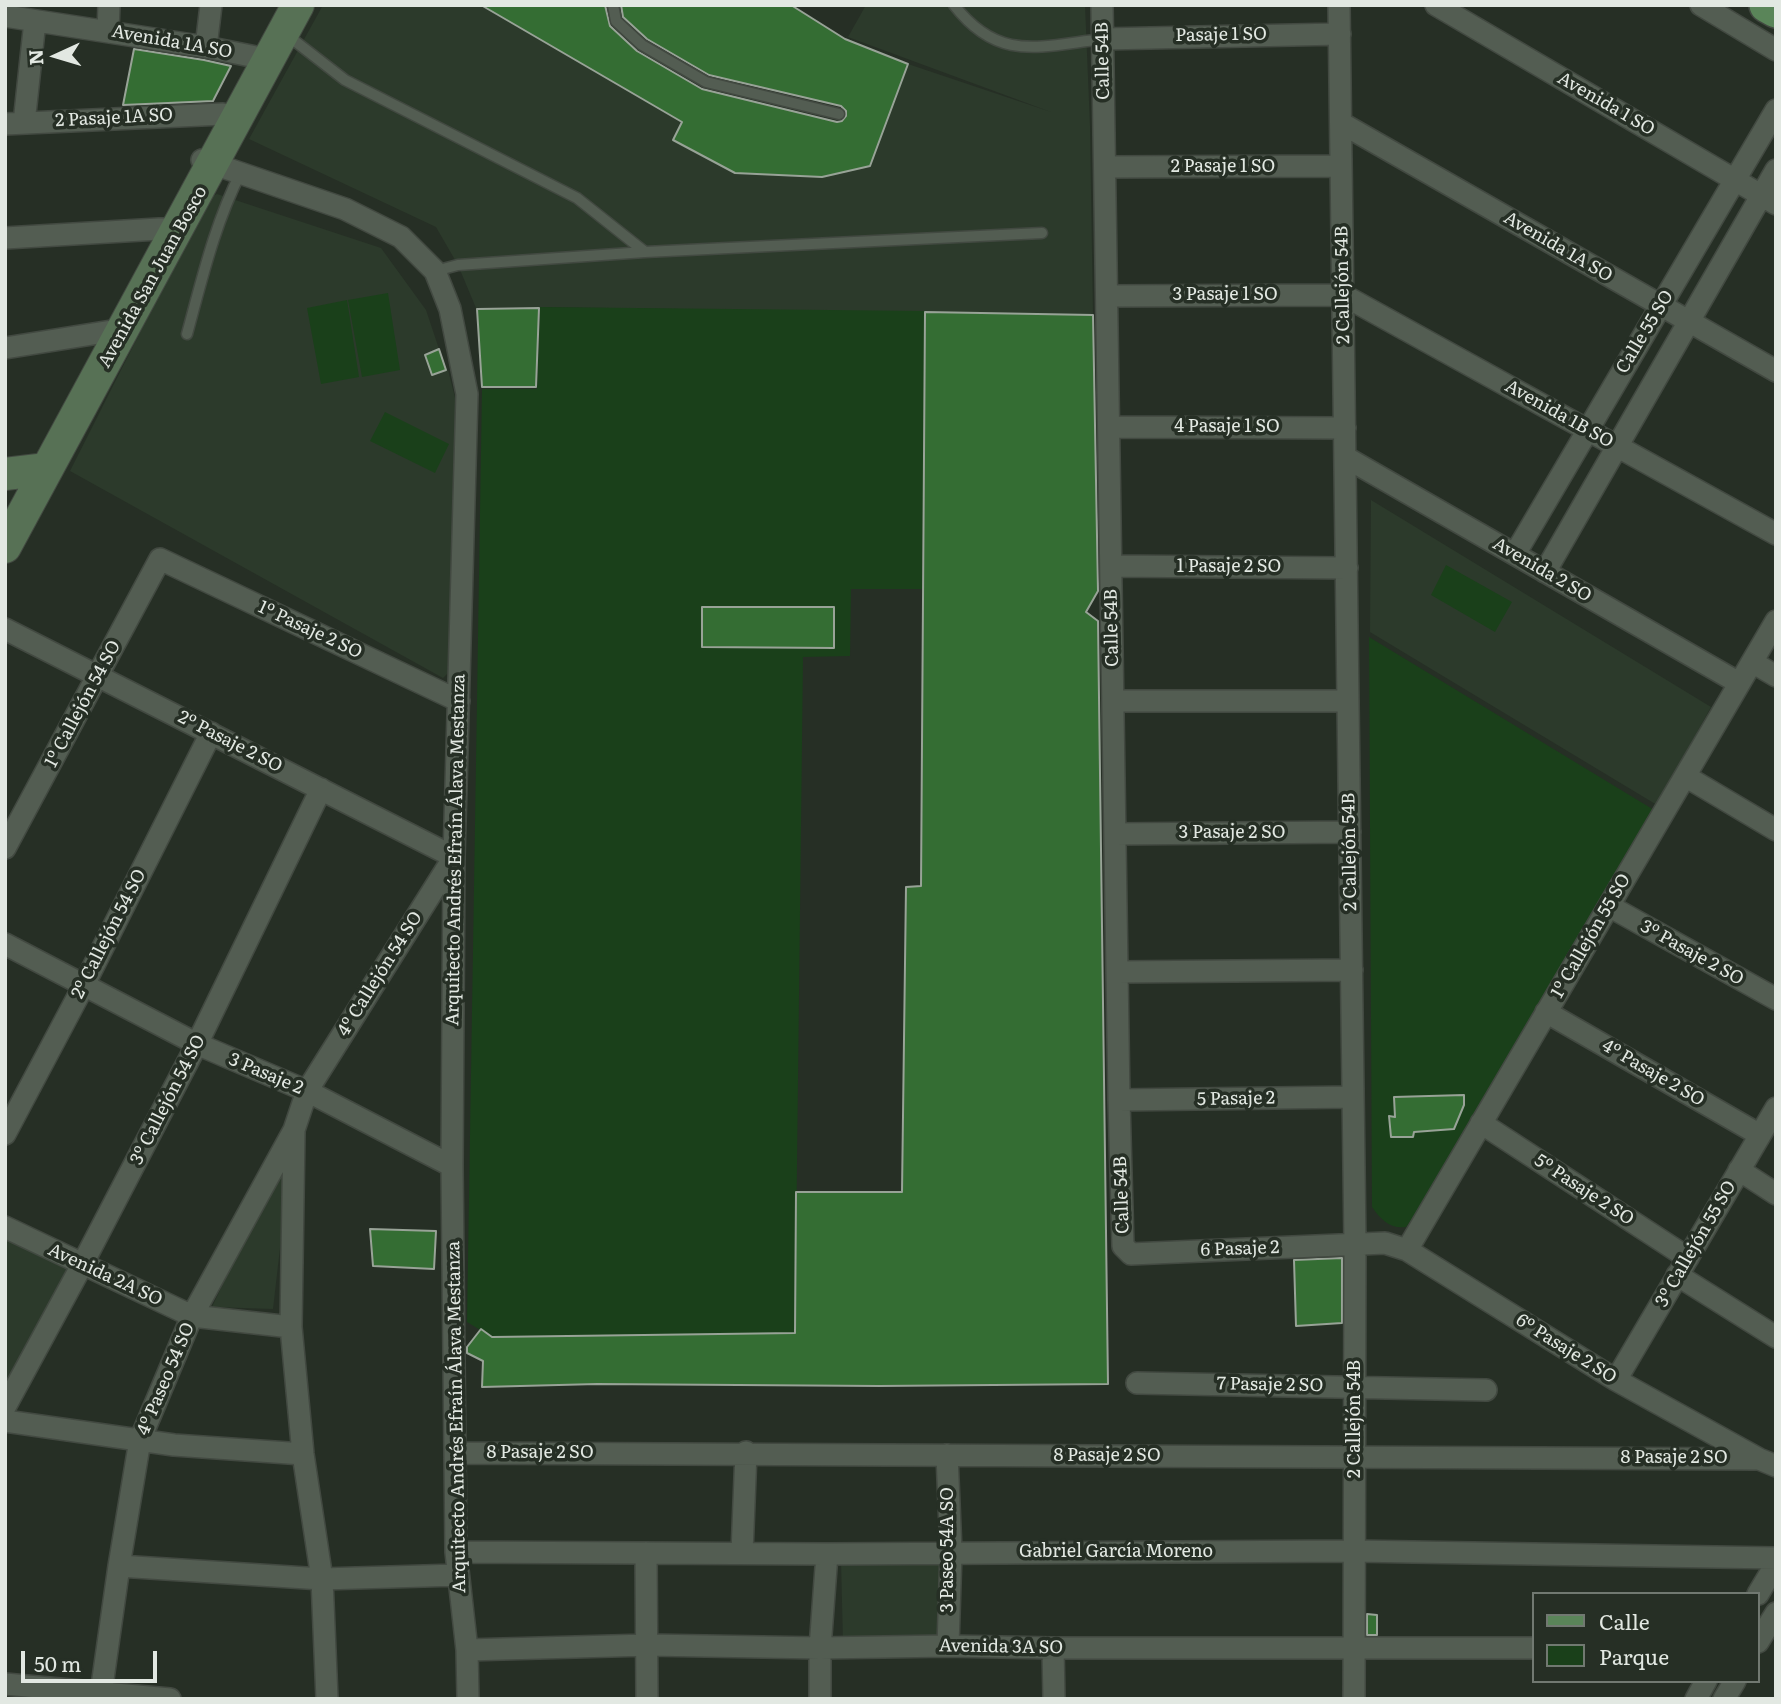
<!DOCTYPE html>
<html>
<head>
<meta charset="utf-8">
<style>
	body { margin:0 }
	#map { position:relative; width:1781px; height:1704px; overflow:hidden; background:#262f25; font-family:Literata,serif }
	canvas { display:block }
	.frame { position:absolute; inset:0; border:7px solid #e2e8e2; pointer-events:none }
	.legend { position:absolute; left:1532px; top:1592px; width:228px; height:91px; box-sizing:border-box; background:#262f25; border:2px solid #717971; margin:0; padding:9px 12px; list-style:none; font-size:21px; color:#e2e8e2 }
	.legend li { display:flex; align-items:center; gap:14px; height:35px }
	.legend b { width:35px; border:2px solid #717971 }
	.north { position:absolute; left:21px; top:21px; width:70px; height:70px; -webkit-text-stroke:5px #262f25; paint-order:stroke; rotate:266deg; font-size:19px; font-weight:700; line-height:28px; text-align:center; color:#e2e8e2 }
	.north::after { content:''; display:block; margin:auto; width:24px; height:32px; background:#e2e8e2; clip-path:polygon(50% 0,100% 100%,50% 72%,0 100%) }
	.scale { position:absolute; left:21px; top:1651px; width:136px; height:32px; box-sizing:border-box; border:4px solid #e2e8e2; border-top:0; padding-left:9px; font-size:21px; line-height:24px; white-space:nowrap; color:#e2e8e2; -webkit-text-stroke:5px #262f25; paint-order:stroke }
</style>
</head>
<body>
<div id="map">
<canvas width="1781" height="1704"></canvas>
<div class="frame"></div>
<ul class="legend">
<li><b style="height:9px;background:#5a8559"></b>Calle</li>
<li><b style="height:19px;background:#1a401a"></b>Parque</li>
</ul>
<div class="north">N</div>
<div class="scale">50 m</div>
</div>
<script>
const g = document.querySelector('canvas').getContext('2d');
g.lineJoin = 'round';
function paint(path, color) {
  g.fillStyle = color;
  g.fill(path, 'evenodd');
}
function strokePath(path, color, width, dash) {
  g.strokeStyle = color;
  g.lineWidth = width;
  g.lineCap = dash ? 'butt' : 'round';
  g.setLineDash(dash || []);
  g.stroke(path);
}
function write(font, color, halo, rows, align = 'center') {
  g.font = font + ' Literata,serif';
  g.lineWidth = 7;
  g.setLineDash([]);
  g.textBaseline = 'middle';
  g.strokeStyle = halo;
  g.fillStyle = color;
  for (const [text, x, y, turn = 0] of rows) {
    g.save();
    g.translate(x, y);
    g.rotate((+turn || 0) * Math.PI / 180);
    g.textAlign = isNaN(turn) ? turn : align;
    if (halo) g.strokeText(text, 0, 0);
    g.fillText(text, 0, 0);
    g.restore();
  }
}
paint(new Path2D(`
	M323,5H481L682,122L674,140L735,173L870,165L908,64L1051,112L848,37L866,5H1085L1090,126L1093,315L540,307L476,308L458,265L436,227L249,139Z
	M217,194L381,248L426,310L439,349L424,355L431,375L448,370L459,413L452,669L443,678L70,471L208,198Z
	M1371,500L1711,707L1657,805L1370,632Z
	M275,1173L288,1179L273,1309L212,1307Z
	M5,1238L70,1266L5,1390Z
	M944,1559L942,1641L843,1643L841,1561Z`), '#2c3a2b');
paint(new Path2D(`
	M388,293L400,370L362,377L348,300Z
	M347,300L359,377L321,384L307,308Z
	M540,307L925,311L922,589H851L850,656L803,657L795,1333L492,1337L467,1322L482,389H537Z
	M385,412L449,444L435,473L370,441Z
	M1446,565L1512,602L1495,632L1431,595Z
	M1369,637L1654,810L1413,1218L1406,1227C1390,1229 1381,1220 1372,1207Z`), '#1a401a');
const building = new Path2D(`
	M481,5H605L610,26L637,51L702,89L837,122L842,121L846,116V111L841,106L709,75L647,39L623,17L621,5H791L845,39L908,64L870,166L822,177L735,173L673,140L682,122Z
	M134,49L204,60L231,66L213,101L123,105Z
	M539,308L536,387H482L477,309Z
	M925,312L1093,315L1098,591L1086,612L1098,621L1108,1384L879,1386L597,1384L482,1387L483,1361L467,1353V1347L481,1329L492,1337L795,1333L796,1192H902L906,887L921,886Z
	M439,349L446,370L432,375L425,355Z
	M702,607H834V648L702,647Z
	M1464,1095V1105L1454,1129L1414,1132L1413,1137H1391L1389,1116L1395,1117L1394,1097Z
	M370,1229L436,1231L434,1269L373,1266Z
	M1342,1258V1323L1296,1326L1294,1260Z
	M1367,1614L1377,1615V1635H1367Z`);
paint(building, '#346d33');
strokePath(building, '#98a397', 2);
const lane = new Path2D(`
	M613,5L616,21L642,45L706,82L839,114
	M954,5C999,63 1040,46 1103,39
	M287,35L345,80L577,198L645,252
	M435,271L458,265L645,252L1042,233
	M187,334C202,279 215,223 241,172`);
const street = new Path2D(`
	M1102,5L1119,1100L1123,1246L1131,1254L1385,1243L1407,1250L1616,1380L1759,1459L1776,1466
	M1339,5L1355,1244L1354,1699
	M1436,5L1776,204
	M1701,5L1776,50
	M5,16L206,47L256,57
	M108,31L109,5
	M1103,39L1340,34
	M206,47L211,5
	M24,123L35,21
	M1341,123L1776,371
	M5,124L223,114
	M202,160L345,209L401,237L435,271L450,309L467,394L454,857L452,1166L456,1552L467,1650L468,1699
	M1105,167L1341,166
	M5,238L159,229H179
	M1107,296L1343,295L1776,534
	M5,348L124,329
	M1109,427L1345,428
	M1345,457L1739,683
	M1515,554L1776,110
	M1111,566L1347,568
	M1545,572L1776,170
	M5,629L454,857L307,1091L294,1130L192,1316L140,1440L119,1566L101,1693
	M1752,662L1776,676
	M1113,701H1348
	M1685,776L1776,830
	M1115,834L1350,832
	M5,848L160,559L459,701
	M1609,906L1776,999
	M5,944L197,1044L307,1091L452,1166
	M1117,972L1352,970
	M1546,1012L1760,1135
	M1119,1100L1353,1097
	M1481,1123L1688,1258
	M294,1132L291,1327L303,1454L322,1579L327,1699
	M5,1134L84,985L211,733
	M1739,1170L1776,1194
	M5,1227L192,1316L291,1327
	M1407,1250L1776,621
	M1677,1275L1776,1337
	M1616,1380L1776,1108
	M1137,1383L1486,1390
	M5,1407L82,1265L197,1044L321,789
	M5,1421L174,1445L303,1454
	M455,1453C889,1451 1323,1457 1756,1459
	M947,1455L951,1552L948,1646
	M456,1552L827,1554L1353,1551L1776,1558
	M646,1553L647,1699
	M742,1553L746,1452
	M119,1566L322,1579L458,1575
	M1758,1594L1776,1564
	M1758,1642L1776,1613
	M1053,1648L1054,1699
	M467,1650L648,1645L820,1648L948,1646L1053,1648H1534
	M5,1684L170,1699
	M820,1699V1648L827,1554
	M1696,1699L1706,1681
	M1724,1699L1735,1681`);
const secondary = new Path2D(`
	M5,474L47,469
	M5,547L298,5`);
const primary = new Path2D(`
	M1767,5L1776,10`);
strokePath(lane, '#424941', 13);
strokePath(street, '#424941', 24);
strokePath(secondary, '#424941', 34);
strokePath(primary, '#424941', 38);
strokePath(lane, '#535d52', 10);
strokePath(street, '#535d52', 21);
strokePath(secondary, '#577155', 32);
strokePath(primary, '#5a8559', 35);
write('18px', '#e2e8e2', '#262f25', [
	["Pasaje 1 SO",1221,35,-1],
	["Avenida 1A SO",172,42,10],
	["Calle 54B",1103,61,-91],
	["Avenida 1 SO",1606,104,30],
	["2 Pasaje 1A SO",114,118,-3],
	["2 Pasaje 1 SO",1223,167],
	["Avenida 1A SO",1558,247,30],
	["Avenida San Juan Bosco",153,277,-61],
	["2 Callejón 54B",1343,285,-91],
	["3 Pasaje 1 SO",1225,295],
	["Calle 55 SO",1645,332,-59],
	["Avenida 1B SO",1559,414,29],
	["4 Pasaje 1 SO",1227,427],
	["1 Pasaje 2 SO",1229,567],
	["Avenida 2 SO",1542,570,30],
	["Calle 54B",1112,628,-91],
	["1º Pasaje 2 SO",310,630,25],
	["1º Callejón 54 SO",83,704,-62],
	["2º Pasaje 2 SO",230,742,27],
	["3 Pasaje 2 SO",1232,833],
	["Arquitecto Andrés Efraín Álava Mestanza",456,850,-89],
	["2 Callejón 54B",1350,852,-91],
	["2º Callejón 54 SO",109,934,-63],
	["1º Callejón 55 SO",1591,936,-60],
	["3º Pasaje 2 SO",1692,953,29],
	["4º Callejón 54 SO",380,974,-58],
	["4º Pasaje 2 SO",1653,1073,30],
	["3 Pasaje 2",266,1074,23],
	["5 Pasaje 2",1236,1099,-1],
	["3º Callejón 54 SO",168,1100,-63],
	["5º Pasaje 2 SO",1584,1190,33],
	["Calle 54B",1122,1195,-92],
	["3º Callejón 55 SO",1696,1244,-60],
	["6 Pasaje 2",1240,1249,-2],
	["Avenida 2A SO",105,1275,25],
	["6º Pasaje 2 SO",1566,1349,32],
	["4º Paseo 54 SO",166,1379,-67],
	["7 Pasaje 2 SO",1270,1385,1],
	["Arquitecto Andrés Efraín Álava Mestanza",457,1417,-91],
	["2 Callejón 54B",1355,1419,-90],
	["8 Pasaje 2 SO",540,1453],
	["8 Pasaje 2 SO",1107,1456],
	["8 Pasaje 2 SO",1674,1458],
	["3 Paseo 54A SO",948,1550,-90],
	["Gabriel García Moreno",1116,1552],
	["Avenida 3A SO",1001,1647,1]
]);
</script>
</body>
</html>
